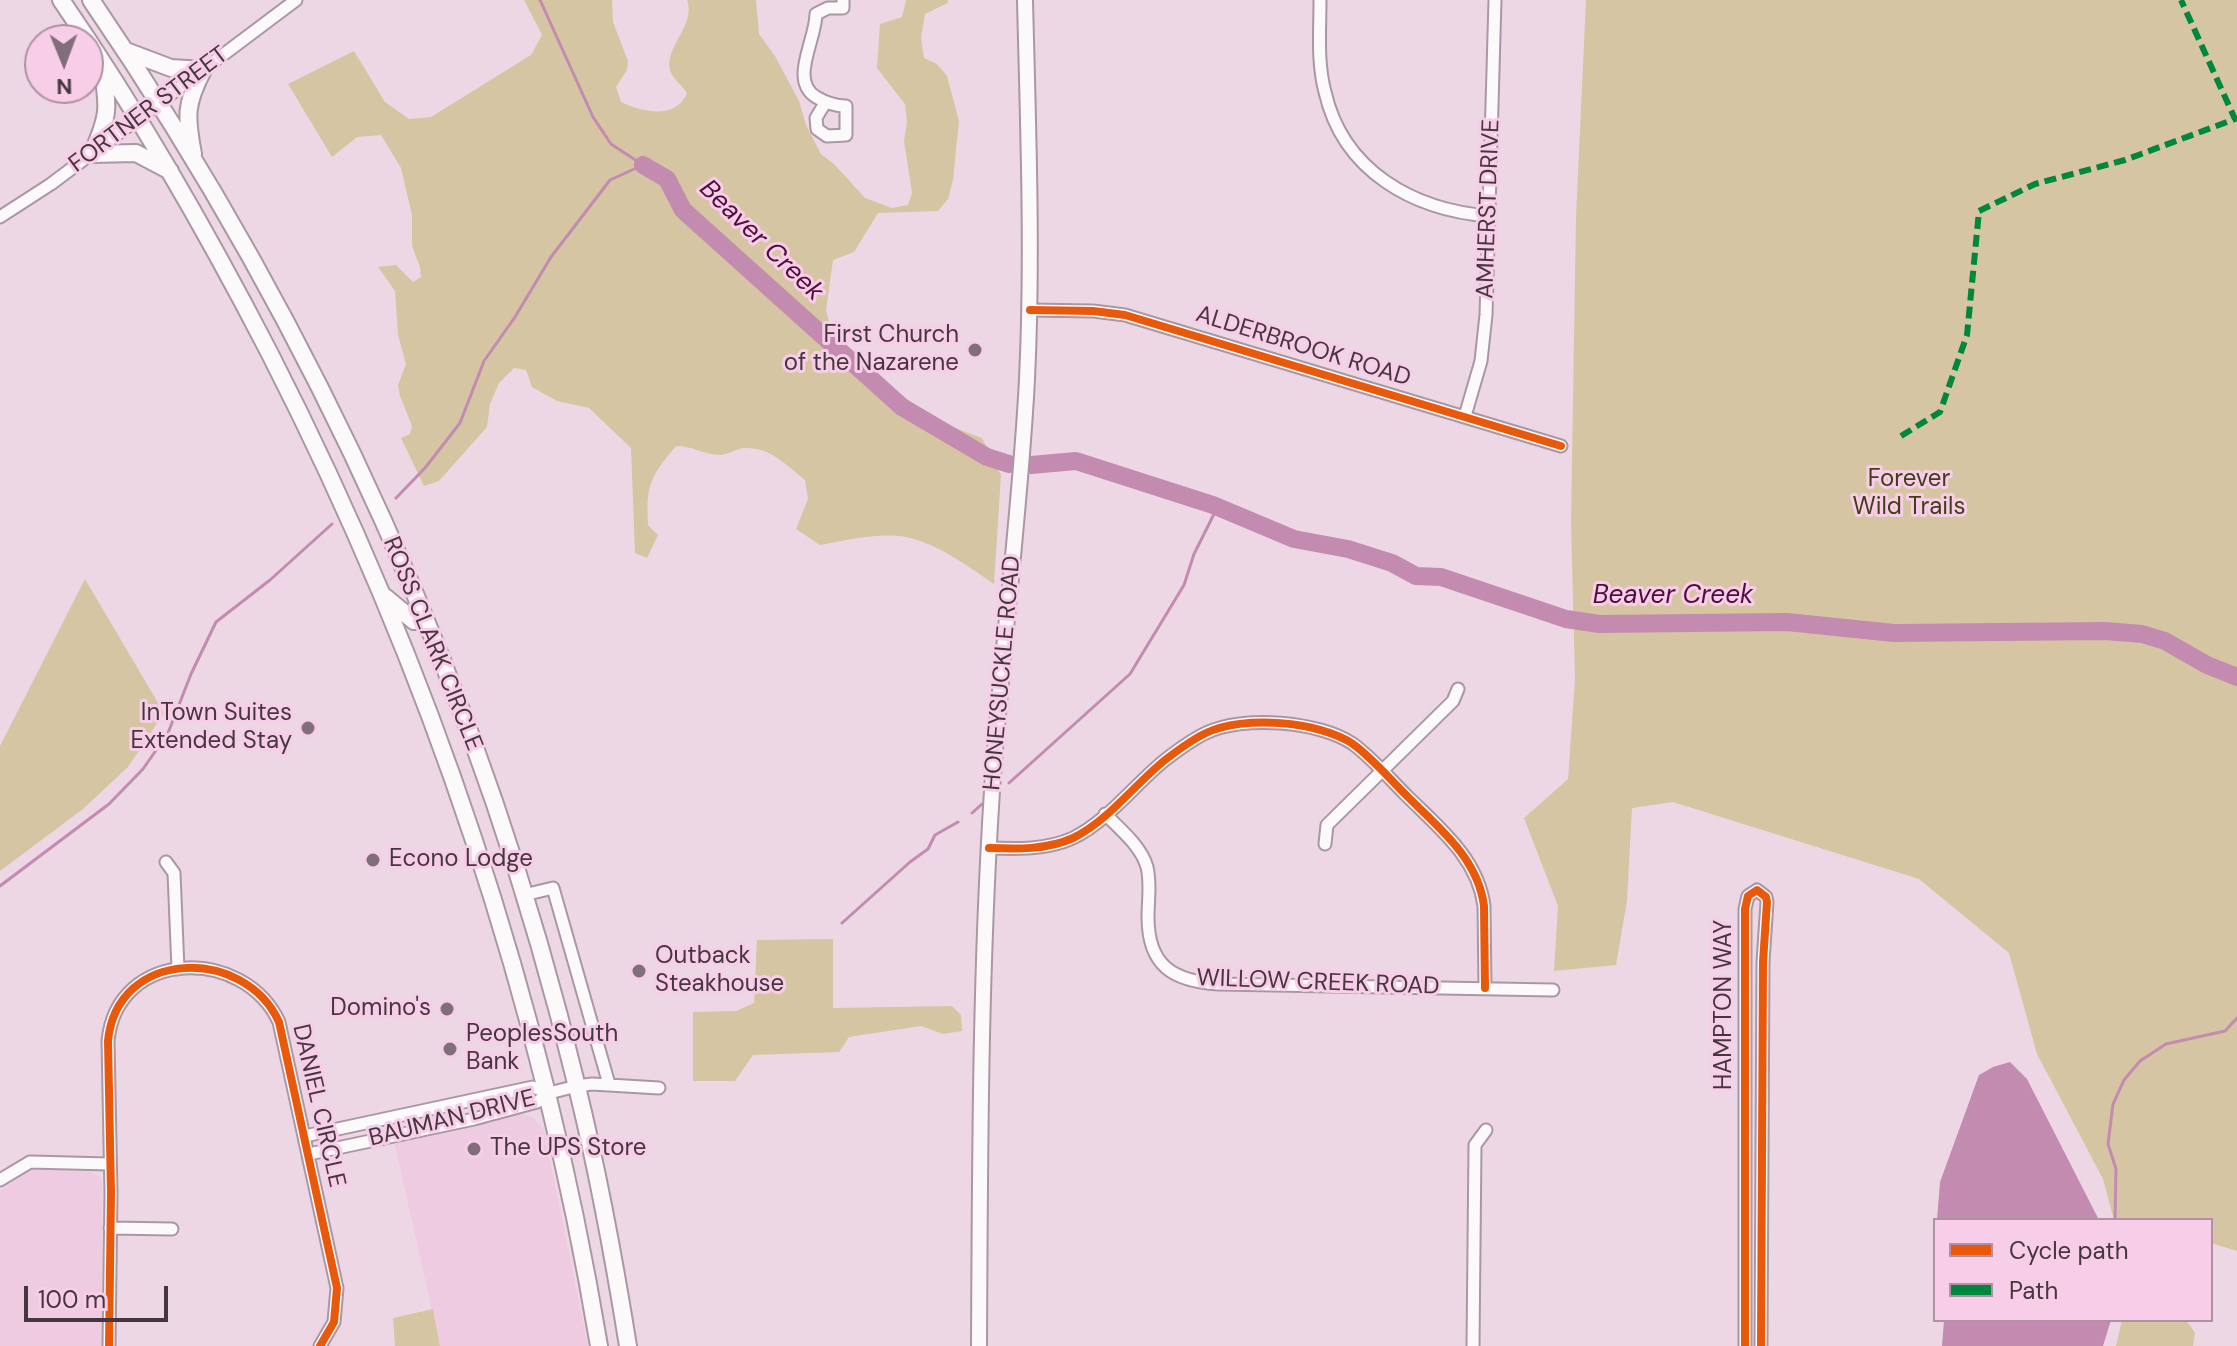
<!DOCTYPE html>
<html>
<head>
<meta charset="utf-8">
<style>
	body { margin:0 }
	#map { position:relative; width:2237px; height:1346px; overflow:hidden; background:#edd7e5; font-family:"DM Sans",sans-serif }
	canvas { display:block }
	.legend { position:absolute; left:1933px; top:1218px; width:280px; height:104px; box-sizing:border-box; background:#f7cde7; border:2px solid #b091a4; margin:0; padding:10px 14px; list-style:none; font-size:24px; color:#463640 }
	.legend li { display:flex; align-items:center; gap:16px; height:40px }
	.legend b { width:40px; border:2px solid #b091a4 }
	.north { position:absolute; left:24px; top:24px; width:80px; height:80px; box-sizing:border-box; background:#f7cde7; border:2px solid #b091a4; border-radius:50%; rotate:179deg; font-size:22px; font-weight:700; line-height:32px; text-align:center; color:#463640 }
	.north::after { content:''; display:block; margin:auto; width:28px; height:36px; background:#806e7a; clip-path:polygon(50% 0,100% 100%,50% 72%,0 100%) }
	.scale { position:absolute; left:24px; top:1286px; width:144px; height:36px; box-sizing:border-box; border:4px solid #463640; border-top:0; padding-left:10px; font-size:24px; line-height:28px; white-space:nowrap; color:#463640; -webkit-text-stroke:6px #f7cde7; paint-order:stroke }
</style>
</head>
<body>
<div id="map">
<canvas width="2237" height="1346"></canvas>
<ul class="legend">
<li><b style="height:10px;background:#e8590c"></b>Cycle path</li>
<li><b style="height:10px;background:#00873e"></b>Path</li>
</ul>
<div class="north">N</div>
<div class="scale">100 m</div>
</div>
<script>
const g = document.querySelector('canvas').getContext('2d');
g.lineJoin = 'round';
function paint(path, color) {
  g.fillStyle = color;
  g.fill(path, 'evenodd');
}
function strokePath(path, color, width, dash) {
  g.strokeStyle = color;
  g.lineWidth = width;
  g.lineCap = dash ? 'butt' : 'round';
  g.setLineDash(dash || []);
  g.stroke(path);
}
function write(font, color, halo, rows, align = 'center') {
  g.font = font + ' "DM Sans",sans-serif';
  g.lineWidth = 6;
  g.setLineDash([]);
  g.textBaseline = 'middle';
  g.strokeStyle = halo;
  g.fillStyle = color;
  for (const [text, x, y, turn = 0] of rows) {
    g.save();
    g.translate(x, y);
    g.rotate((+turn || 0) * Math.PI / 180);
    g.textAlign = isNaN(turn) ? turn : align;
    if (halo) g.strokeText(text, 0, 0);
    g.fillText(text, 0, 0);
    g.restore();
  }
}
paint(new Path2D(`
	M517,1113L533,1117L544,1129L588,1346H440L394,1141Z
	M58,1168L87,1170L102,1178V1346H0V1191L29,1171Z`), '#efcbe2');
paint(new Path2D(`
	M524,0H612L613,22L628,61L627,70L616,87L621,102C642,112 676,120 687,93C683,87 674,79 671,73C661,49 697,26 687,0H756L759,34L775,56L799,101L806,125L821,154L834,164L865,198L892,208L908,205L912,193L904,141L907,122L905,104L877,68L880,24L902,17L906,0H948V3L925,14L921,38L924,58L937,64L947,76L959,121L953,180L948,199L938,211L878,213L854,252L833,260L826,311L832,331L841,343L902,396L947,425L982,438L1001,475L994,584C967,566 939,544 906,537C879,532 848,540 820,545L796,529L808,499L805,480C785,464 770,447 744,448C735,449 728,455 719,455C703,454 692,446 676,446C650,477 646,485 648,525L658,535L647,558L635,553L631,448L589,408L557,401L532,387L526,370L514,368L499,383L490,404L487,427L439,481L424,486L401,438L410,434L412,426L400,396L398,385L406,364L398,335L395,291L378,267L396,265L413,282L421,277L420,267L412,246V215L401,168L381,135L357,137L332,157L288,84L354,51L385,102L409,119L431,117L531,55L542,35Z
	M1586,0H2237V1251L2211,1243V1220H2114L2103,1179L2037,1054L2009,953L1919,879L1673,802L1632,808L1627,901L1616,965L1554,971L1558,906L1524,818L1568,779L1575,679L1571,522L1576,217Z
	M85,579L164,713L128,767L83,809L0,871V746Z
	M833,939V1008L952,1006L961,1015L962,1031L943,1034L921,1026L849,1037L839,1052L753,1055L735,1081H693V1012L736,1011L754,1003L757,940Z
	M433,1309L440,1346H395L393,1318Z
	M2122,1320H2186L2195,1333L2193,1346H2116Z`), '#d6c5a2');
paint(new Path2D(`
	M2010,1062L2027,1079L2099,1220H1937L1940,1182L1979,1075L1993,1067Z
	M1944,1320H2111L2103,1346H1942Z`), '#c48bb1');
strokePath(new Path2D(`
	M540,0L593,117L611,144L643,165
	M396,498L425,468L460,423L484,361L515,317L551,257L610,180L643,165
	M1009,783L1130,674L1184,585L1194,554L1217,508
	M972,813L982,804
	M0,886L109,804L143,769L168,733L191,674L216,622L270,580L332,524
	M842,923L910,862L928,849L935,835L958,822
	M2115,1220L2116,1169L2108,1144L2113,1104L2124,1080L2140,1061L2166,1044L2225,1031L2237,1018`), '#c48bb1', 3);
strokePath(new Path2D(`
	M643,165L667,179L683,210L902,407L987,457L1009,464
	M1031,465L1076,461L1213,505L1294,539L1348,549L1392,563L1416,576L1441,577L1566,619L1599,624L1787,622L1894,633L2105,631L2142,634L2165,641L2207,665L2237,677`), '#c48bb1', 18);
const minor = new Path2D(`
	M1320,0C1320,31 1317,62 1325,92C1343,171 1413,210 1489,216
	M825,103L816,118L817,129L827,136L846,135V106C834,106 826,103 816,97C789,80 816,40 816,14L828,8H843V0
	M0,217L51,184L296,0
	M1030,310L1093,311L1125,315L1561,446
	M1465,416L1481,361L1486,315L1495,0
	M1105,814C1120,829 1141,846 1147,867C1151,883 1148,901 1148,917C1148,966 1173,981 1218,984L1553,990
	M1325,844L1327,825L1453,701L1458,689
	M989,848C1016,849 1047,850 1073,838C1108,821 1135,784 1165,760C1178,750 1191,740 1206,733C1243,715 1319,721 1353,744C1372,758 1389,778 1406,795C1438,827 1478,858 1484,906L1485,988
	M166,862L174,873L178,969
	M524,895L553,888L609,1084
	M305,1136L533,1087L548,1093
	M309,1154L474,1119L537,1102L549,1093L577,1086L592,1084L659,1088
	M0,1180L30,1162L109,1164
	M110,1228L172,1229
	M109,1346L111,1193L108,1041C117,948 244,946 279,1022L337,1288L334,1322L320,1346
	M1473,1346L1475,1145L1486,1130
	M1745,1346V909L1748,896L1757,890L1766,897L1767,902L1763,962L1761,1346`);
const major = new Path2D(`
	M979,1346C980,1161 980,976 992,791C1001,653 1020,517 1027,379C1033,253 1028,126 1025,0`);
const highway = new Path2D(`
	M61,0C139,113 207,232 270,354C430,667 541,998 599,1346
	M91,0C316,329 484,699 577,1087C598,1172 614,1259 628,1346
	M126,51L171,68L203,70C185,104 186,117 193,154
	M102,67C109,108 109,116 92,154L136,153L170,171
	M385,597L414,621H426`);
strokePath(minor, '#a998a3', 15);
strokePath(major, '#a998a3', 18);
strokePath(highway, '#a998a3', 20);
strokePath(minor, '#fcf9fb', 11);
strokePath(major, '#fcf9fb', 14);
strokePath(highway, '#fcf9fb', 16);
strokePath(new Path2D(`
	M1901,436L1940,412L1967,335L1979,211L2035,184L2125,160L2235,119L2181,0`), '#00873e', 6, [12, 6]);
strokePath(new Path2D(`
	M1030,310L1093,311L1125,315L1561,446
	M989,848C1016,849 1047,850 1073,838C1108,821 1135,784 1165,760C1178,750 1191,740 1206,733C1243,715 1319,721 1353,744C1372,758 1389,778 1406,795C1438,827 1478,858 1484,906L1485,988
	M109,1346L111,1193L108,1041C117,948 244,946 279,1022L337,1288L334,1322L320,1346
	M1745,1346V909L1748,896L1757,890L1766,897L1767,902L1763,962L1761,1346`), '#e8590c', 8);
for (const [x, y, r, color] of [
	[975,350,8,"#806e7a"],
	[308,728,8,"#806e7a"],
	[373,860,8,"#806e7a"],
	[639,971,8,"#806e7a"],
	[447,1009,8,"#806e7a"],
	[450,1049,8,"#806e7a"],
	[474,1149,8,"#806e7a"]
]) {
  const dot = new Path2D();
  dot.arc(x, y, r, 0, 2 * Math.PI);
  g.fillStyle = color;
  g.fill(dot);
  strokePath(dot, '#f7cde7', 3);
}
write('24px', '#463640', '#f7cde7', [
	["FORTNER STREET",149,110,-37],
	["AMHERST DRIVE",1489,209,-88],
	["ALDERBROOK ROAD",1303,347,17],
	["ROSS CLARK CIRCLE",432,644,68],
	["HONEYSUCKLE ROAD",1003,673,-85],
	["WILLOW CREEK ROAD",1318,983,2],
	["HAMPTON WAY",1725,1005,-90],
	["DANIEL CIRCLE",318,1106,77],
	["BAUMAN DRIVE",452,1119,-14]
]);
write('24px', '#463640', '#f7cde7', [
	["First Church",959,336,"right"],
	["of the Nazarene",959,364,"right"],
	["InTown Suites",292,714,"right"],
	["Extended Stay",292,742,"right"],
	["Econo Lodge",389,860],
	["Outback",655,957],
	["Steakhouse",655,985],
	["Domino's",431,1009,"right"],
	["PeoplesSouth",466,1035],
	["Bank",466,1063],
	["The UPS Store",490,1149]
], 'left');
write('24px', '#433d17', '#f7cde7', [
	["Forever",1909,480],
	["Wild Trails",1909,508]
]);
write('italic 26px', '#4f0d3f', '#f7cde7', [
	["Beaver Creek",761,241,44],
	["Beaver Creek",1673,596]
]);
</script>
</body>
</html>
